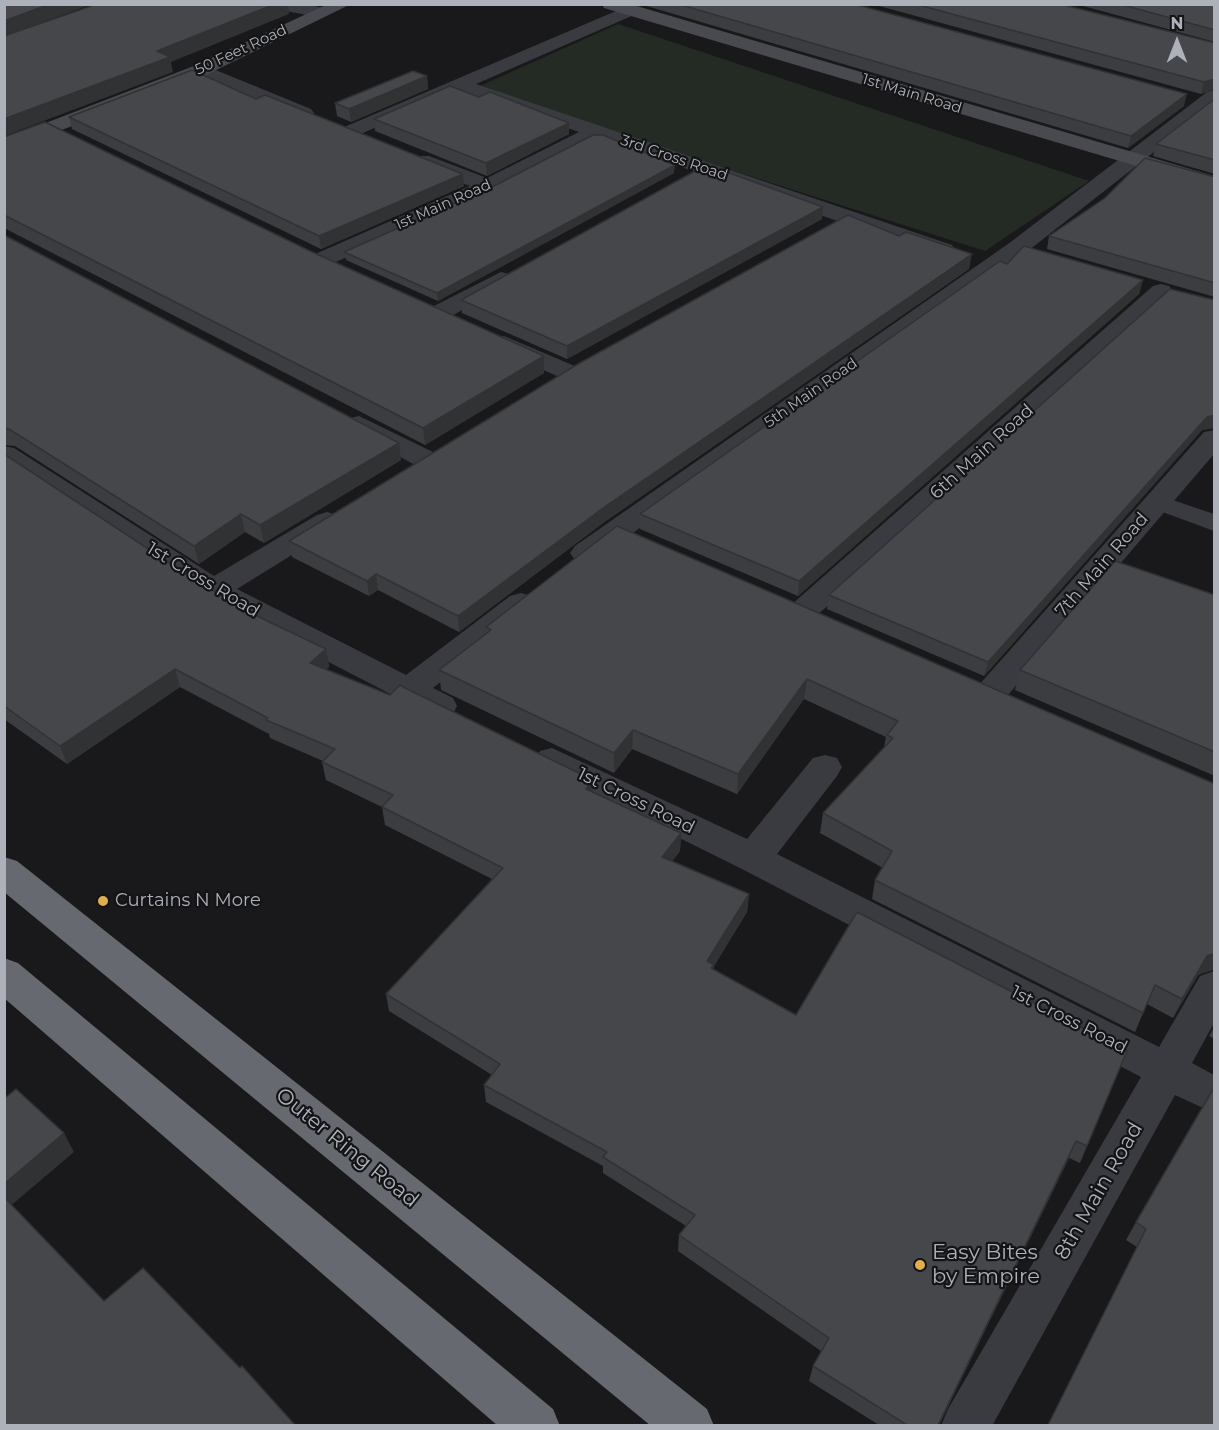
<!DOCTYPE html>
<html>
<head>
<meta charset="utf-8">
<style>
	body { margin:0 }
	#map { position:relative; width:1219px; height:1430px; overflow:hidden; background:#19191b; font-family:Montserrat,sans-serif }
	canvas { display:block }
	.frame { position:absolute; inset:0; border:6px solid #adb1b9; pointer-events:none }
	.north { position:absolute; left:1147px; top:12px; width:60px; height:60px; -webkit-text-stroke:4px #141416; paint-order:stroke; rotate:0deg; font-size:16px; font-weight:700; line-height:24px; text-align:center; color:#adb1b9 }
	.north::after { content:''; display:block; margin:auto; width:21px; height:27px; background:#adb1b9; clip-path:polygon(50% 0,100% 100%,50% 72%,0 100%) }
</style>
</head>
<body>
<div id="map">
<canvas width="1219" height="1430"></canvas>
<div class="frame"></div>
<div class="north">N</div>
</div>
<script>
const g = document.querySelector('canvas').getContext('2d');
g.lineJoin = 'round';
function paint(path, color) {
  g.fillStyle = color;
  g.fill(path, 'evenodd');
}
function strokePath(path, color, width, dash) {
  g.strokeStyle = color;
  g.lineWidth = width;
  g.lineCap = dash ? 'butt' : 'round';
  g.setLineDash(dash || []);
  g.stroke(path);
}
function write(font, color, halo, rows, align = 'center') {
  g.font = font + ' Montserrat,sans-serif';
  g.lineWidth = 4.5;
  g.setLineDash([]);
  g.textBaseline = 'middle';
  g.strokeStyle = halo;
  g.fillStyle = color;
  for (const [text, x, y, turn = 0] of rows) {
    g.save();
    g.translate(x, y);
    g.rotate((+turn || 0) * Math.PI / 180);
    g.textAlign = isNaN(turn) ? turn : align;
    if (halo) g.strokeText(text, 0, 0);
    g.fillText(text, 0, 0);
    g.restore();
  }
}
paint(new Path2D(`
	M618,24L1089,181L985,251L574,120L480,86Z`), '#232b24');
paint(new Path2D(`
	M1158,495L1214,514V531L1149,507L1146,502L1149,497Z`), '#3a3b40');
paint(new Path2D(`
	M269,4H306L328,9L331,13L322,18L271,8Z
	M630,5L636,6L639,10L636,14L476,84L952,245L955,250L952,255H936L597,138L496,191L329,265H313L309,260L313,255L470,186L415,164L412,160L415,156H429L487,178L579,132L460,91L356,136H342L339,132L342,128Z
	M201,64L311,109L314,113L311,117H297L194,74L192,70L194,66Z
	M1214,90V105L1024,254L595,560L585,562L575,560L570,553L575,546L1008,244L1207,92Z
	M501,272L509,274L513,279L509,284L448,318L439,320L430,318L427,313L430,308Z
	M1161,284L1169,286L1173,291L1169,296L813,619L802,622L791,619L787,612L791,605L1153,286Z
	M504,336L577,367L581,372L577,377L568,380L559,377L495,348L492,343L495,338Z
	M359,416L437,454L441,460L437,466L427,468L417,466L350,430L346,424L350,418Z
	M1214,430V454L1002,702L990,705L978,702L974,694L978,686L1204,432Z
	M4,446L14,448L214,576L317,515L327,512L337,515L341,521L337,527L237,589L406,675L510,596L521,593L532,596L536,603L532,610L433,688L453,698L457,706L453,714L441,718L429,714L203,597L4,466Z
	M552,748L747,839L813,758L825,755L837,758L842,767L837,776L777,854L1159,1047L1200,976L1214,971V1023L1192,1063L1214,1075V1113L1175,1095L992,1426H941L948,1409L1141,1077L740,868L540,769L535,760L540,751Z`), '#3a3b40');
paint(new Path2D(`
	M328,4H351L208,74L4,152V139L194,66Z
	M602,4H630L1214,176V189L604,8Z`), '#494a4f');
paint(new Path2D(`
	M4,857L17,861L707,1409L714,1426H651L4,892Z
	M4,958L18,963L553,1409L560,1426H498L4,998Z`), '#676970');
paint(new Path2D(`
	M640,4H854L1184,106L1128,148Z
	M872,4H1060L1215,43V89L1201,94Z
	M1076,4H1215V42Z
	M427,76L428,89L351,122L337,116L335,103Z
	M479,97L569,123V134L487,176L375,131L374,119Z
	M256,99L464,186L321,249L72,129L69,117Z
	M1215,101V174L1153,156L1156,144Z
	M4,137L544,373L425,445L4,228Z
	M674,173L438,301L346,260L344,252L496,185Z
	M712,176L823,207L822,219L567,359L462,313L461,300Z
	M1215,177V297L1047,249L1049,236Z
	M4,235L401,460L264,543L245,532L199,564L15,446L4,445Z
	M1007,264L1143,280L1139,294L798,596L640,529V514Z
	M969,269L603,523L459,632L378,590L369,596L292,557L289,541Z
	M1215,300V429L1214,428L1202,430L984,676L827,609L829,595Z
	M4,454L197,581L261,618L326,649L329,667L326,669L593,780V792L681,833L680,851L672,861L749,894L747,912L714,966L713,970L796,1015L1087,1146L1080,1163L1069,1158L939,1425H879L809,1381L813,1366L821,1351L678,1251L679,1235L686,1226L603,1173V1166L486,1102L484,1085L492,1075L389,1011L386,994L492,879L385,825L382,807L326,780L322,762L323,761L270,738L269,734L180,687L67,764L4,719Z
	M617,526L1215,784V969L1198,975L1173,1018L1147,1004L1135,1032L872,899L875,880L883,868L820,833L823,813L884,747L886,737L804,699L737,794L632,749L614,773L441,690L439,670L487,633L486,627Z
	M1215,595V776L1015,690L1020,670Z
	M1215,1026V1039L1209,1036Z
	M1215,1092V1425H1048L1137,1247L1126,1240L1136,1222Z`), '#3c3d40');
paint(new Path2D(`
	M50,4H92L4,37V21Z
	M275,4H288L289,14L171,62L173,72L4,136V119L157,51Z
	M427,76L428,89L351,122L349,109Z
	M1215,79V89L1201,94L1204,82Z
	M1187,94L1184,106L1128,148L1131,136Z
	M569,123V134L487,176L486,163Z
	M675,165L674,173L438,301L437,293Z
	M463,174L464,186L321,249L319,236Z
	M823,207L822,219L567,359V346Z
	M972,254L969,269L603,523L459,632L458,616L603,508Z
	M1143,280L1139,294L798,596L799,581Z
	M544,356V373L425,445L423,428Z
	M1215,415L1214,428L1202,430L984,676L988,662L1207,417Z
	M399,443L401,460L264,543L260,525Z
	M241,514L245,532L199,564L194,546Z
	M376,574L378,590L369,596L367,581Z
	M326,649L329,667L313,681L310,663Z
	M175,669L180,687L67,764L60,746Z
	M807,679L804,699L737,794L738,774Z
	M633,730L632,749L614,773V753Z
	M593,780V798L586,789Z
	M681,833L680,851L662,875V857Z
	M749,894L747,912L714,966L712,982L707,961Z
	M1215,953V969L1198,975L1173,1018L1182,999L1207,956Z
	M64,1133L74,1152L8,1208L4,1202V1184Z
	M1076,1141L1069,1158L939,1425H938Z`), '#313234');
const building = new Path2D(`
	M4,4H50L4,21Z
	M97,4H275L157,51L170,57L4,119V36Z
	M678,4H854L1187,94L1131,136Z
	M915,4H1060L1215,43V79L1204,82Z
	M1119,4H1215V30Z
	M192,70L256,99L265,95L463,174L319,236L69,117Z
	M413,71L427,76L349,109L335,103Z
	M450,86L479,97L490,92L569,123L486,163L374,119Z
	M1212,101H1215V160L1156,144Z
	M45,122L310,251L544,356L423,428L4,215V137Z
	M593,135H603L675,165L437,293L344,252L496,185Z
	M1145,158L1215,177V283L1049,236L1105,198Z
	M697,170L712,176L721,170L823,207L567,346L461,300Z
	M848,215L899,236L906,232L972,254L603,508L458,616L376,574L367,581L289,541L578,364Z
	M4,235L399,443L260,525L241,514L194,546L9,429L4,428Z
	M1024,246L1143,280L799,581L640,514L1000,261L1007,264Z
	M1170,289L1215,300V415L1207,417L988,662L829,595Z
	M4,454L197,581L261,618L326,649L310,663L390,695L400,685L405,688L593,780L586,789L681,833L662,857L749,894L707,961L714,965L711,968L796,1015L857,912L1127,1051L1087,1146L1076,1141L938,1425H907L813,1366L829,1338L679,1235L695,1215L603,1157L607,1152L484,1085L500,1064L386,994L503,868L382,807L393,795L322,762L335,749L266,720L268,718L175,669L60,746L4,706Z
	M617,526L1215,784V953L1207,956L1182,999L1155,985L1143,1013L875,880L892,851L823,813L893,738L887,735L898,721L807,679L738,774L633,730L614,753L439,670L491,630L486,627Z
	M1115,561L1215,595V752L1020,670Z
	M16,1089L64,1133L4,1184V1099Z
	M1212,1091L1215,1092V1425H1048L1146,1229L1136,1222Z
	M4,1197L104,1301L143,1268L240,1368L242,1366L295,1425H4Z`);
paint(building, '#46474b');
strokePath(building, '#313234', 1.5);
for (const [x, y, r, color] of [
	[103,901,6,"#e0ae4c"],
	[920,1265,6,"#e0ae4c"]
]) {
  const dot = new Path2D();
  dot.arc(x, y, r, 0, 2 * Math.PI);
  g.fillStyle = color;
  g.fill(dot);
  strokePath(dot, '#141416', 2);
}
write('15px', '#adb1b9', '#141416', [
	["50 Feet Road",241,50,-25],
	["1st Main Road",912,94,17],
	["3rd Cross Road",674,158,19],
	["1st Main Road",443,205,-24],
	["5th Main Road",811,393,-35]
]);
write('18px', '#adb1b9', '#141416', [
	["6th Main Road",982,452,-42],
	["7th Main Road",1102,565,-49],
	["1st Cross Road",203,580,31],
	["1st Cross Road",636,801,26],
	["1st Cross Road",1069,1020,27]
]);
write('18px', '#adb1b9', '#141416', [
	["Curtains N More",115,901]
], 'left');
write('21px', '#adb1b9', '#141416', [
	["Outer Ring Road",347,1148,39],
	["8th Main Road",1099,1191,-60]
]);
write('21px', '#adb1b9', '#141416', [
	["Easy Bites",932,1253],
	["by Empire",932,1277]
], 'left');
</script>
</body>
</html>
